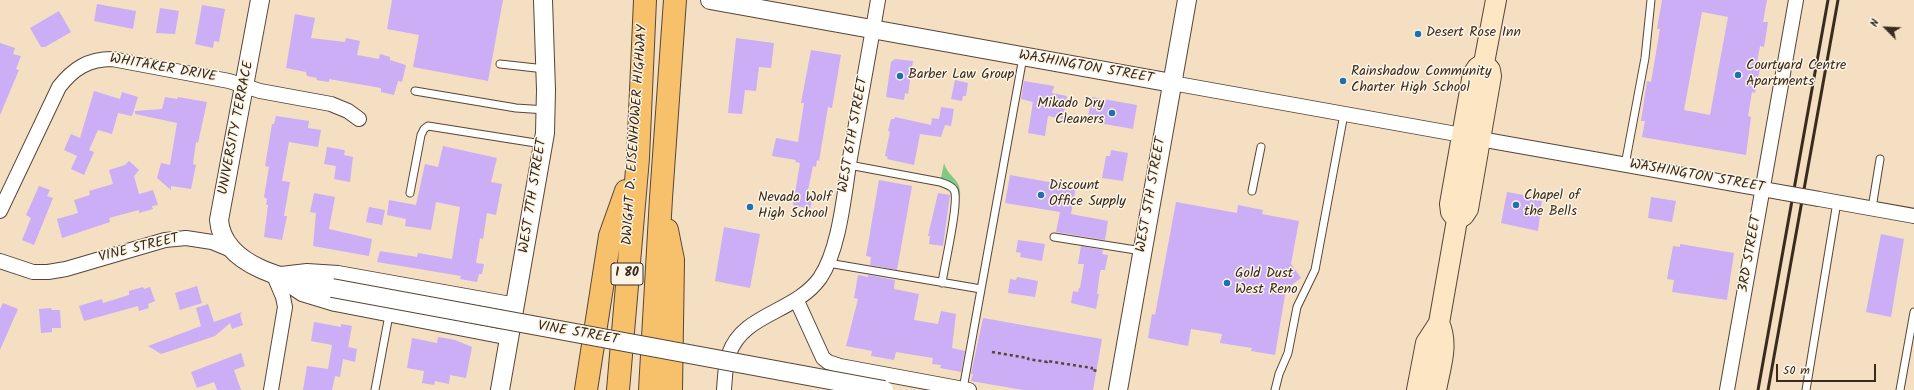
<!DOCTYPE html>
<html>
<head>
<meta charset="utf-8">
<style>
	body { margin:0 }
	#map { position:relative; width:1914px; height:390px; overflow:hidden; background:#f4dfc2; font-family:Kalam,sans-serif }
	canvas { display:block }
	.north { position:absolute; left:1866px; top:8px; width:40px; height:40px; -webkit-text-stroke:3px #fcf5e5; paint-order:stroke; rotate:294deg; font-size:11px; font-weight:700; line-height:16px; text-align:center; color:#3b2a1e }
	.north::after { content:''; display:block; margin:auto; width:14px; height:18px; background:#3b2a1e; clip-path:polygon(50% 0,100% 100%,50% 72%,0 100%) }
	.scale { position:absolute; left:1776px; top:364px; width:100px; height:18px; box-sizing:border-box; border:2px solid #3b2a1e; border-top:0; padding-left:5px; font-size:12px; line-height:14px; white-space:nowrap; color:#3b2a1e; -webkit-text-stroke:3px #fcf5e5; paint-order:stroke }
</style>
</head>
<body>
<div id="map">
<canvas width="1914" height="390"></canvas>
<div class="north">N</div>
<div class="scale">50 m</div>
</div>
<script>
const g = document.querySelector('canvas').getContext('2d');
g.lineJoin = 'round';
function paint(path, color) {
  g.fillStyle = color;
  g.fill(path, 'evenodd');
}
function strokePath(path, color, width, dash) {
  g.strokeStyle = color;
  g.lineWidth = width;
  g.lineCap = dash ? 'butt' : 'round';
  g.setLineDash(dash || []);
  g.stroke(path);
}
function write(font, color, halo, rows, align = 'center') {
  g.font = font + ' Kalam,sans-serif';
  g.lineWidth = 3;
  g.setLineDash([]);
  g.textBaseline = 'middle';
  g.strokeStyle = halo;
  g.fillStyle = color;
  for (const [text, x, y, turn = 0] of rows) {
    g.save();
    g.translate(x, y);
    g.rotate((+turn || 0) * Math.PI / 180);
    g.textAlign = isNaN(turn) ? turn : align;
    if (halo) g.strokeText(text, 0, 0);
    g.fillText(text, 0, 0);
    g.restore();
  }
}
paint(new Path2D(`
	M944,163C949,179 962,178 960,198C958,186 953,182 941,178Z`), '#80c986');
paint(new Path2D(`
	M392,0H503L488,81L413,67L419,35L387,29Z
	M1662,0H1767L1763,22H1768L1764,47L1760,46L1756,68L1760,69L1755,93L1752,92L1748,116L1751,117L1746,155L1642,137L1645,121H1641L1647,81L1651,82L1660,29H1657ZM1702,12L1728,17L1710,115L1684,110Z
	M97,4L136,11L133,29L94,21Z
	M202,5L225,9L219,42L214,41L213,48L195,44Z
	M160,8L179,11L175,34L156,33Z
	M59,11L71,32L45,47H41L30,28Z
	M295,14L315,18L311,38L345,42L346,38L360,41L357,55L379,59L380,54L390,57V60L406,65L402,82L398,81L394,95L381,92V88L329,79V82L316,80L317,78L307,76L306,72L286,68Z
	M736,38L774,43L771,68L759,67L756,91L745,90L742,114L728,113Z
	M0,43L15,48L13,54L21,56L16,69L19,70L0,115Z
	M811,50L841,55L832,108L828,107L819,161L817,160L816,167L813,166L807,195L813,196L810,209L793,205L800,163L795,162L796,160L772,156L776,138L798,142L804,103H801Z
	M895,59L913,61L908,94L905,93L904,100L886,97L891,62Z
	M955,80L968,83L966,96H963L962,101L951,99Z
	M1024,81L1054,86L1052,93L1067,96L1063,119L1048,116L1045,136L1028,133L1033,102L1021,99Z
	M94,91L120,99L122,92L138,97L132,116L118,113L112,134L98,130L89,150L94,152L84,175L71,169L77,156L64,150L71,134L80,138Z
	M165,97L177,99L178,97L207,102L198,143L196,142L193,164L196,165L191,189L171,186V190L157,178L161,163L170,165L177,123L135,114V111L162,109Z
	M1092,97L1137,105L1133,129L1087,121Z
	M941,107L954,109L951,126L945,125L941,137L920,134L914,165L887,159L888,157L885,156L890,132L888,131L891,119H894L895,117L931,125L932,118L939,119Z
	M276,116L309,121L308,128L321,130L318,147L289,142L282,181L290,182L284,216H287L282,240L264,237L268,205H266L267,199L264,197L269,167L265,166L272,124H274Z
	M443,146L497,158L491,182L502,184L496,215L487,213L483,239L480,238L476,263L484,264L482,274H479L477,282L460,279L461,276L377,262L380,251L417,257L418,253L452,259L460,207L436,202L431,230L405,226L406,219L387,215L389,200L416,205L425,164L438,167Z
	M327,147L344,150L345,151L344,155L353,157L350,182L334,179L336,166L324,164Z
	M1111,150L1128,153L1123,181L1102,178L1106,156H1110Z
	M129,161L139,170L134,176L139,194L153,190L158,205L152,206L153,209L139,213V210L109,218L110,222L62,238L57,219L78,213L74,200L90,195L89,191L113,184L109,170L125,165Z
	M1010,175L1076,187L1071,214L1108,221L1105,240L1056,232L1060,212L1005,203Z
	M879,180L912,186L897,270L870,265L871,257L866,256Z
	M39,186L50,190L47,196L53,198L34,245L22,240L31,218L26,215Z
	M1507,192L1529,196V199L1542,201L1538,231L1501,223Z
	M314,193L335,197L329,229L372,239L369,256L313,246L316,213L310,212Z
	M938,193L950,195L943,246L929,244L930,236H928Z
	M1651,197L1676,201L1672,222L1648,218Z
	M1176,202L1237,213L1238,205L1263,210L1262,214L1299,221L1291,264L1301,278L1286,289L1275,355L1251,351L1252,348L1220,343L1222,334L1191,329L1188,346L1148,338L1152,314L1155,315Z
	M369,207L385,210L382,225L366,222Z
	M724,227L760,234L750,288L715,281Z
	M1881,234L1904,239L1891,317L1866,312Z
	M1018,240L1045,244L1042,261L1020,257L1021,253L1016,252Z
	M1680,244L1734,253L1727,300L1672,292L1674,280L1667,279L1673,246L1680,247Z
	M1081,246L1103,250L1102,254L1108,255L1105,270H1101L1100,272L1097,294H1099L1096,309L1071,303L1073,291L1078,292L1079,288H1080L1084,264H1078Z
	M858,275L868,277V275L895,280L894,289L919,294L914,320L938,324L941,311L956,314L952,348L965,351L961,372L940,368L941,365L932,364L933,358L896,352L894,360L871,356L872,351L846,346L858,299L854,298Z
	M1017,277L1038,281L1035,297L1008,293L1010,279L1016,280Z
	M197,286L202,303L180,310L175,293Z
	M143,287L144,289L150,287L155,301L148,304L149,308L139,311L138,306L84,321L79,306L102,299L103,303L129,295V291Z
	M3,303L18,309L0,350V309Z
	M208,304L214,322L242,312L240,315L243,325L232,329L230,323L215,336L161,354L148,346L201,326L196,308Z
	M51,308L52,310H60L61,328H52V332L41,333L39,309Z
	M983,318L1102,339L1093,390H1023L971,381L973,374H971Z
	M314,322L341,327V324L352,326L348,347L357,349L355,362L343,359L340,377L335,376L332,390H303L307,366L328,369L332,345L311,341Z
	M438,337L455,340L472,347L466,378L450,375L449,384L435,381L434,385L422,383L424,371L407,368L412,338L437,343Z
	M241,353L245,366L234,370L241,390H217L214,382L197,388L191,372Z`), '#cbaef5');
const service = new Path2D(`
	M500,64L545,69
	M415,91L516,108L546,110
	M849,165L940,182C945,184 951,185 954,190C960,200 944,267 942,283
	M1625,165L1645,58L1651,0
	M1252,191L1261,147
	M410,193L421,135L424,129L428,126L542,144
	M1872,208L1880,159
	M1054,237L1142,251
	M828,263L981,289
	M963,389L1023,57
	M375,390L389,315
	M1275,390L1279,374L1288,353L1297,307L1315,270L1344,114
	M1806,390L1837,202
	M1900,390L1914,312`);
const minor = new Path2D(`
	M1172,83L1462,135
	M1480,139L1785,193
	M1819,199L1914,216
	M0,211L59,87C73,69 88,59 112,59L229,81L260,91L331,104L348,111L359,119
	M0,261L33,272H48L66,269L165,240L186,238L212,242L234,251
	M281,274L307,271L338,273L516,305
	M278,278L302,294L335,304L510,338
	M797,301L823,358L828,362L840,366L969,390
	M271,390L285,307L283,297L275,278
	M724,390C725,378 725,365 729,354C743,313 795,313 820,278C840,248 844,194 850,158C859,106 869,53 878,0
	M1727,390L1796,0`);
const tertiary = new Path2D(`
	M260,0L219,220C223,269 294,281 332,288
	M710,0L1172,83
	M500,390L545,133L546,90L543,0
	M1118,390L1187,0`);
const secondary = new Path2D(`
	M1457,220L1451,212L1450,204L1473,74L1477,68L1484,63L1496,0
	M1417,390L1426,343L1439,323L1457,220L1464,215L1468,209L1491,76L1490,70L1484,63
	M1436,390C1440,367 1449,345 1439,323`);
const motorway = new Path2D(`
	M667,230L673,260L671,390
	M586,390L610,236L626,191
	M618,390L638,158L645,0
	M650,390L661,198L675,0`);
strokePath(service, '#574537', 9);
strokePath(minor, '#574537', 16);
strokePath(tertiary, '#574537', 20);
strokePath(secondary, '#574537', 22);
strokePath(motorway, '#574537', 24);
strokePath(new Path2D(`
	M992,352L1028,358V359L1047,362V361L1092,368L1091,370L1098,371`), '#574537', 2.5, [3, 3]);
strokePath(service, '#fff', 7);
strokePath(minor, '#fff', 14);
strokePath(tertiary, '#fff', 18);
strokePath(secondary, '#fce6c4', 20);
strokePath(motorway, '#f7c06b', 22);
strokePath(new Path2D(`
	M1758,390L1828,0
	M1768,390L1838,0`), '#3b2a1e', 3);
const minorBridge = new Path2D(`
	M1785,193L1819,199`);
const tertiaryBridge = new Path2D(`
	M332,288L884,390`);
strokePath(minorBridge, '#574537', 16, []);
strokePath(tertiaryBridge, '#574537', 20, []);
strokePath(minorBridge, '#fff', 14);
strokePath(tertiaryBridge, '#fff', 18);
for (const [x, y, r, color] of [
	[1418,34,4,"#1f6fb2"],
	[1738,75,4,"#1f6fb2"],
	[900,76,4,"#1f6fb2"],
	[1343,81,4,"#1f6fb2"],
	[1112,113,4,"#1f6fb2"],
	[1041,195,4,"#1f6fb2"],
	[1516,205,4,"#1f6fb2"],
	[750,207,4,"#1f6fb2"],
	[1227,283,4,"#1f6fb2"]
]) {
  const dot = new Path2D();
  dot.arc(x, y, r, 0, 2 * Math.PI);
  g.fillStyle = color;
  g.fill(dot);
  strokePath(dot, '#fcf5e5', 1.5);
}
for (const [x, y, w] of [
	[627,274,32]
]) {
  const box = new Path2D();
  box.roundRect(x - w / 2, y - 11, w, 22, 3);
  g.fillStyle = '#fcf5e5';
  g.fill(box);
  strokePath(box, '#3b2a1e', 1);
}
write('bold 13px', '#3b2a1e', null, [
	["I 80",627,274]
]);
write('14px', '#3b2a1e', '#fcf5e5', [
	["Desert Rose Inn",1426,34],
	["Courtyard Centre",1746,67],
	["Apartments",1746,83],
	["Rainshadow Community",1351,73],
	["Charter High School",1351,89],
	["Barber Law Group",908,76],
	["Mikado Dry",1104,105,"right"],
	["Cleaners",1104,121,"right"],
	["Discount",1049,187],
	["Office Supply",1049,203],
	["Chapel of",1524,197],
	["the Bells",1524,213],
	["Nevada Wolf",758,199],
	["High School",758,215],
	["Gold Dust",1235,275],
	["West Reno",1235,291]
], 'left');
write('14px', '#3b2a1e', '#fcf5e5', [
	["WASHINGTON STREET",1086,68,10],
	["WHITAKER DRIVE",163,69,10],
	["UNIVERSITY TERRACE",237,128,-79],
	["DWIGHT D. EISENHOWER HIGHWAY",636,135,-86],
	["WEST 6TH STREET",854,135,-80],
	["WASHINGTON STREET",1697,177,10],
	["WEST 5TH STREET",1152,195,-80],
	["WEST 7TH STREET",534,196,-81],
	["VINE STREET",139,249,-14],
	["3RD STREET",1751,254,-80],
	["VINE STREET",578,334,10]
]);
</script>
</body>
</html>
